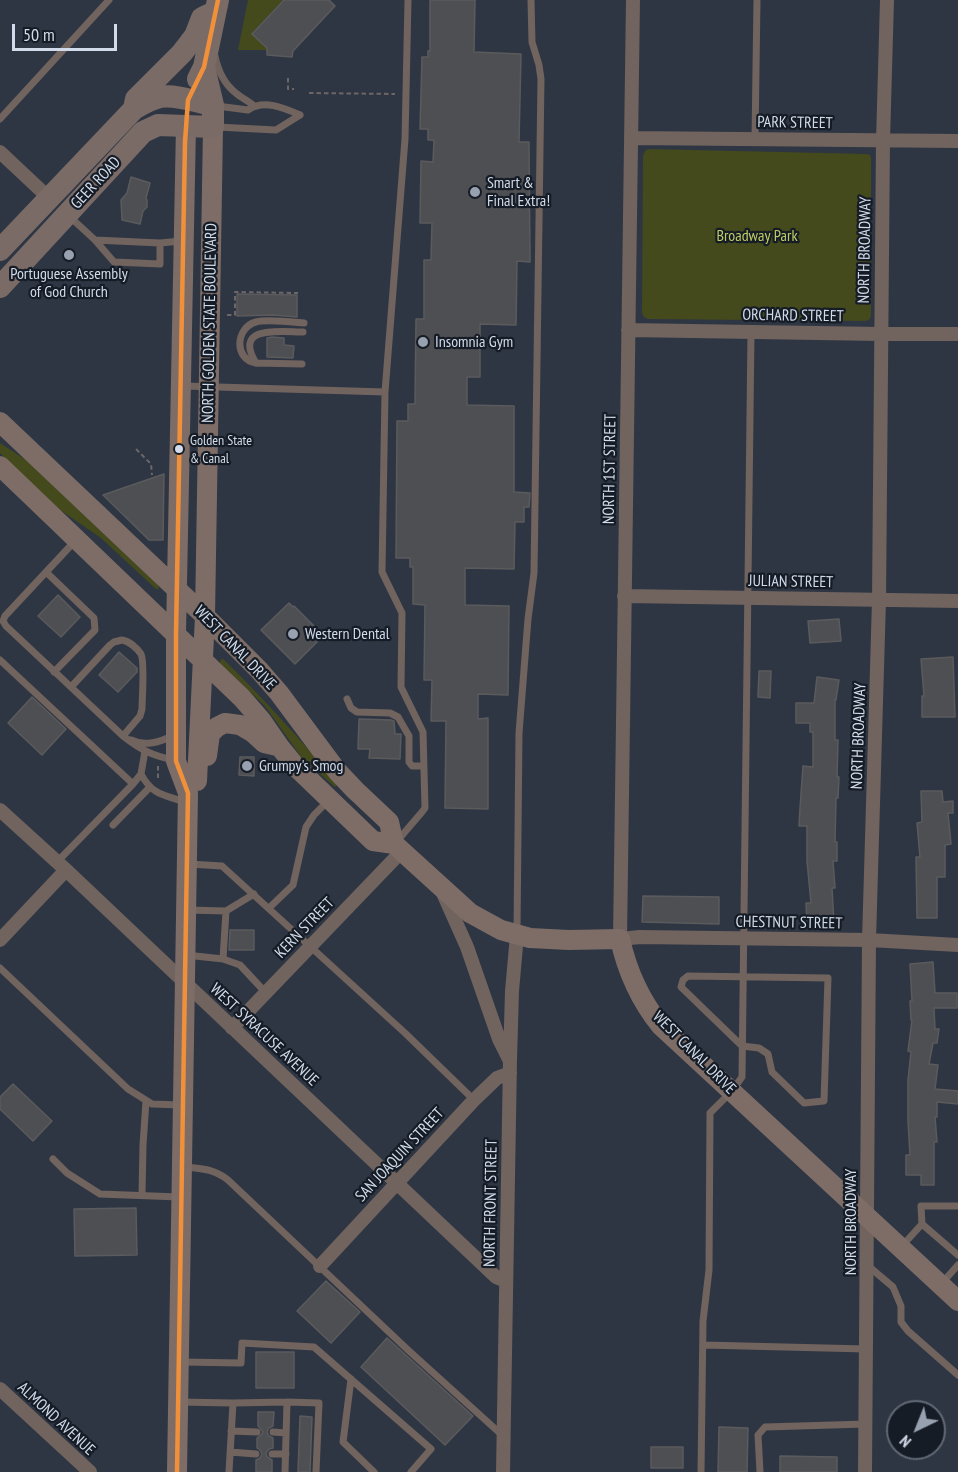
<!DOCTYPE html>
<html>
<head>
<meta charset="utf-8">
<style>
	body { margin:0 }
	#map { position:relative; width:958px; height:1472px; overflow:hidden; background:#2e3643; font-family:"PT Sans Narrow",sans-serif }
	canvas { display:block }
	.north { position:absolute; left:886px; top:1400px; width:60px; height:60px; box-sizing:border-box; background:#151c26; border:2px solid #606874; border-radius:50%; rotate:223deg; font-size:16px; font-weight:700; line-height:24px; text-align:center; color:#d1dbe9 }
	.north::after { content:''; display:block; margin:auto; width:21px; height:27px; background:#98a1af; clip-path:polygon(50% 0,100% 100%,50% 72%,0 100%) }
	.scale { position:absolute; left:12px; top:24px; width:105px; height:27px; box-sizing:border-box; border:3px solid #d1dbe9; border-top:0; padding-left:8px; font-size:18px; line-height:21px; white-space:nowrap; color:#d1dbe9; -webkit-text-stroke:4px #151c26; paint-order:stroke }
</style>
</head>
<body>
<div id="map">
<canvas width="958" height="1472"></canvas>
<div class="north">N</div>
<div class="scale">50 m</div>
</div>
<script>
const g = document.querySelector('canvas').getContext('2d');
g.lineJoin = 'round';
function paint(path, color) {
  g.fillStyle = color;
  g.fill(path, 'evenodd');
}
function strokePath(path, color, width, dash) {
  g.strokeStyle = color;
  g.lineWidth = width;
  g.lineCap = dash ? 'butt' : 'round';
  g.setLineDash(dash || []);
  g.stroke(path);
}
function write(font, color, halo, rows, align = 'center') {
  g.font = font + ' "PT Sans Narrow",sans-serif';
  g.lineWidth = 4.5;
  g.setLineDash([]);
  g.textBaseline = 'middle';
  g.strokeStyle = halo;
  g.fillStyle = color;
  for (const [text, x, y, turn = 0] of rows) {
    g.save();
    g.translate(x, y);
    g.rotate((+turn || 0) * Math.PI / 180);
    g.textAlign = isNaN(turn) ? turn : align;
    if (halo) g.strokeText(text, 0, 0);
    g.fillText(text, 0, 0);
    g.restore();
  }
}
paint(new Path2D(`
	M248,0H283L252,33L267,48V50H238Z
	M648,149L867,154L870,155L871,158V316L870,319L866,321L648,319L644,317L642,313L643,156L645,151Z
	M0,443L26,460L158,585L159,589H156L101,538L59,509L0,453Z
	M221,659H223C264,699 302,741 338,784L335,787L302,758L265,706L220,663Z`), '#444a1b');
const building = new Path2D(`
	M284,0H329L335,6L293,51L292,57L267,55V48L252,34Z
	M430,0H475L474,52L521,54L519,142H529L530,262L517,261L516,325L480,324V377H467V405L514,406V492L530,493L529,507H524V522H515L514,569L465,568V605L509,606L508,695L478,694V719L488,718V809L445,808L446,721H431L432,680H424L425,605L413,604V567H410V558H396L397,421H408V404H415L416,319H424V260H431L432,223H420L421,161L433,162L434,140H428V129H420L422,57H428V51H430Z
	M131,177L150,183L146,198L147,200V207L143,211L140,224L122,220L121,200L127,193Z
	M237,294L297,295V317L273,315L237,316Z
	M272,337L284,338V345L294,346L293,358L267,357V338Z
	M164,474L163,540H149L103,495Z
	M58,595L80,617L61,637L38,616Z
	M289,603L293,607L294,606L321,633L319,634L322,637L295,664L261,630Z
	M839,619L841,641L810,643L808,621Z
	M119,652L137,668V672L118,692L99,675Z
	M953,657L955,717H922V696H924L921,659Z
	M759,671H771L770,698L758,697Z
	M817,677L839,680L836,700H835V740H838L837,777H839L838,798H836L835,842H837V861H833L835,888H832L834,923L807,925L806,903H811L807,861V826H799L800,808L803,766L813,767V732H810V723H796V703H814Z
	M32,697L66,729L42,755L8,723Z
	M359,719L391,720L394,721L395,734H401L400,759L369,758L370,749H358Z
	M240,757H254V776L239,775Z
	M921,791H942L943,802L953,801V813H948L951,844L945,845V877H937V918H917L916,857H920L917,823L922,822Z
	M643,896L719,897V924L642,922Z
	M230,930H254V950H229Z
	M933,962L935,993H957V1008H934L935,1029H939L937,1043H933L929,1064L938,1065L935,1089L958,1091V1104L937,1102V1117H935L937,1142H934V1185H921V1175H906V1155H910L908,1121V1080L911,1052L908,1051L912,1020H911L910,1001H912L910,964Z
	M13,1084L52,1121L33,1141L0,1109V1097Z
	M136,1208L137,1255L75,1256L74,1209Z
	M326,1281L360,1312L331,1343L297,1311Z
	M387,1338L473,1416L445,1445L361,1367Z
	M256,1352H294V1388H256Z
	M258,1412H274L273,1426L269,1428L267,1432L269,1436L273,1438V1448L269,1449L266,1453L267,1457L272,1460V1472H256V1460L260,1458L262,1454L260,1450L257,1448V1438L261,1435L263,1432L260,1428L258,1426Z
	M300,1416L312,1417L310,1472H298Z
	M719,1427L748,1428L747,1472H718Z
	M651,1447H683V1468H651Z
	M780,1456L837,1457V1472H780Z`);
paint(building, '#4e4f52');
strokePath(building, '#5b5b5d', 1.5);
strokePath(new Path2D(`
	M288,78V89H294
	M309,93L395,94
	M227,315H235V292L298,293
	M136,449L151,464L152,475
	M158,778V766`), '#6c6667', 2, [4.5, 3]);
strokePath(new Path2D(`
	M215,56C218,71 225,85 237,94C243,99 249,101 254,106
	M217,106L248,110C264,99 284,108 300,115
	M0,119L109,0
	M217,127L276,130L300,115
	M755,139L757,0
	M70,217L95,240L160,243L181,241
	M95,240L114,262L160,264V243
	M256,363C232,324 283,332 303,332
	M302,364L256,363C233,359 236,327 256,322C267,319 292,322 304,323
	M184,386L385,392
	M75,541L5,616L3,621L6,626L123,736C141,750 151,755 173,760
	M46,572L94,618L95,630L54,672
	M0,660L133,784
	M71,687L110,645L114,642L122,640C129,641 137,648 141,654C145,662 142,699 142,709L140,716L123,736
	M347,699L351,708L357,712L390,713L398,717L409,736V762L412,766H423
	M131,740C145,747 160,742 175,735
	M141,774C152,795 164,795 185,802
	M113,825L150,787
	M398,840L422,812L425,808L423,732L401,687L402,613L382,572L385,392L405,139L408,0
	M57,862L133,784L141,774L145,751
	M189,864L222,866L405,1033L474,1100
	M269,908L293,885L306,827L314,815L328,801
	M187,910L226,911
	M517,931L519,733L528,619L534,573L541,79L539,65L532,42L531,0
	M186,955L223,959L240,965L266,993
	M223,959L226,911L254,894
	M0,968L128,1089L152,1104L180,1105
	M688,976L828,978L824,1101L804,1103L772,1072L768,1054L759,1048L742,1046L681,987L683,980Z
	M53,1159L67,1173L100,1194L179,1197
	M185,1167C203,1169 214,1169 228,1180L408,1350L502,1435
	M142,1195L143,1145L146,1101
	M922,1224L958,1255
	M902,1246L922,1224L921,1206H958
	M867,1265L893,1287L901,1306V1322L908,1331L958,1375
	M942,1283L958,1265
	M703,1345L866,1349
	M182,1362L241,1363L242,1343L314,1347L431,1449L411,1472
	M351,1379L343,1442L374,1472
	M178,1402L233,1403L229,1472
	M233,1403L287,1402
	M231,1431L257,1432
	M273,1432L286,1433
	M230,1452L256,1454
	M272,1454H286
	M285,1472L287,1402L319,1403L316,1472
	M701,1472L703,1321L709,1270L710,1113L732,1091L742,1077L751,333
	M760,1472L758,1435L765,1427L866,1424`), '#71635e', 7);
strokePath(new Path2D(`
	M633,0L620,939L640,937L869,940L958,945
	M631,138L958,141
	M0,152L49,198
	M628,330L880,334H958
	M624,596L958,601
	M0,810L66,870L496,1277L506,1281
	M442,891L467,947L499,1039L509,1059
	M0,940L66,870
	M232,1028L402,851
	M320,1266L474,1100L497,1078L510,1073
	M0,1389L90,1472
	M503,1472L510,1060L512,991L517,935
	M865,1472L869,940L879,600L883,141L887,0`), '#71635e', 14);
strokePath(new Path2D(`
	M0,422L205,616L259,670L279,693L337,771L355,790L389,822L394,844
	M0,466L242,698L261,720L279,746L296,767L373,841L394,844L470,913L501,930L530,938L569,940L620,939C627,971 640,1000 661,1026L958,1301
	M207,756L210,734L217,727L225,723L240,725L252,732L264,743L277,746
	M197,781L205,616L213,127
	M177,1472L188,793L176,761V634L186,126`), '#7e6d67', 20);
strokePath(new Path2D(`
	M198,79L204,67L218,0
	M134,109L136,99L182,53L195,36L202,18L208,15
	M0,250L134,109C142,104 151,99 160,97C175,94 197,102 213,105
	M0,287L143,132L158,125L213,127V105L204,67`), '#7a6b67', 22);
strokePath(new Path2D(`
	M177,1472L188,793L176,761V634L185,142L188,100L204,67L218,0`), '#f1903a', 4.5);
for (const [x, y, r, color] of [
	[475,192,6,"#98a1af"],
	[69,255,6,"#98a1af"],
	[423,342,6,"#98a1af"],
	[179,449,5,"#d1dbe9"],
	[293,634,6,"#98a1af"],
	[247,766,6,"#98a1af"]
]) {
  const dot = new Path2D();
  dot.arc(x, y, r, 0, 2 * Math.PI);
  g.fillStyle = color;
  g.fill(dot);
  strokePath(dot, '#151c26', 2);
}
write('14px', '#d1dbe9', '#151c26', [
	["Golden State",190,441],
	["& Canal",190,459]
], 'left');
write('16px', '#d1dbe9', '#151c26', [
	["PARK STREET",795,123,1],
	["GEER ROAD",96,183,-47],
	["NORTH BROADWAY",865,250,-89],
	["ORCHARD STREET",793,316,1],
	["NORTH GOLDEN STATE BOULEVARD",210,323,-89],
	["NORTH 1ST STREET",610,469,-89],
	["JULIAN STREET",791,582,1],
	["WEST CANAL DRIVE",235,648,46],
	["NORTH BROADWAY",859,736,-88],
	["CHESTNUT STREET",789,923,1],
	["KERN STREET",305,928,-46],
	["WEST SYRACUSE AVENUE",264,1035,43],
	["WEST CANAL DRIVE",694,1053,45],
	["SAN JOAQUIN STREET",400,1155,-47],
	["NORTH FRONT STREET",491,1203,-89],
	["NORTH BROADWAY",851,1222,-90],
	["ALMOND AVENUE",56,1419,43]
]);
write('16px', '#d1dbe9', '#151c26', [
	["Smart &",487,183],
	["Final Extra!",487,201],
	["Portuguese Assembly",69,274,"center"],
	["of God Church",69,292,"center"],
	["Insomnia Gym",435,342],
	["Western Dental",305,634],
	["Grumpy's Smog",259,766]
], 'left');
write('16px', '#c0cd63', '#151c26', [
	["Broadway Park",757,236]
]);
</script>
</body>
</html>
